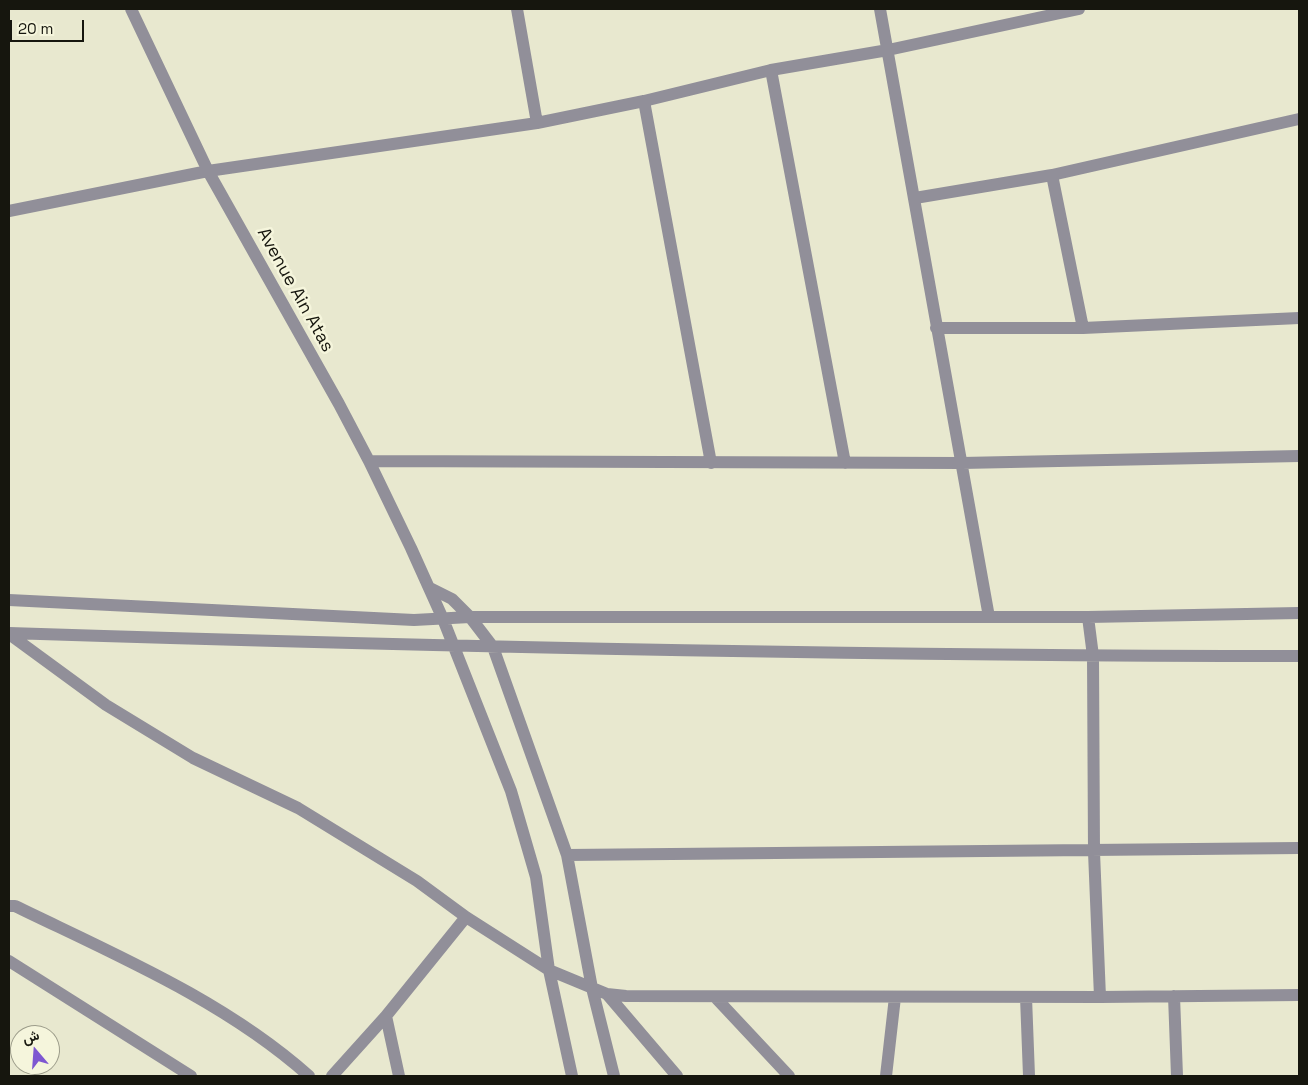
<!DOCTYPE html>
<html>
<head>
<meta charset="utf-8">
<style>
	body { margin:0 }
	#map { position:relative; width:1308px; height:1085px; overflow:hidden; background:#e8e8cf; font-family:"Space Grotesk",Vazirmatn,sans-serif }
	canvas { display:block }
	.frame { position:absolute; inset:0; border:10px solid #16160e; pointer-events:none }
	.north { position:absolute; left:10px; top:1025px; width:50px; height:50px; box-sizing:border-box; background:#f5f5dc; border:1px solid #9c9c8a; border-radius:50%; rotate:342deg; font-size:14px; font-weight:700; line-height:20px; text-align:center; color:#16160e }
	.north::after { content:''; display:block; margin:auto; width:18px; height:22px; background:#7e57d1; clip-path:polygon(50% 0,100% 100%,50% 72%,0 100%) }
	.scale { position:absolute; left:10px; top:20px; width:74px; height:22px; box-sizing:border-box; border:2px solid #16160e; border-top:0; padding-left:6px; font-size:15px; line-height:18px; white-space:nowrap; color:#16160e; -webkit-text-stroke:4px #f5f5dc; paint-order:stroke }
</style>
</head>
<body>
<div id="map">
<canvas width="1308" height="1085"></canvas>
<div class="frame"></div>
<div class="north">ش</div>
<div class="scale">20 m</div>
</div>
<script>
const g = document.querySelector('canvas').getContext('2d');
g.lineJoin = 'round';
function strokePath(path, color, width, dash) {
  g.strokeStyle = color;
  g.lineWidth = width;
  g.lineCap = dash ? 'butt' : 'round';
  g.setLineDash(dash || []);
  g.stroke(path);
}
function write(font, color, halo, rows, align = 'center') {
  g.font = font + ' "Space Grotesk",sans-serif';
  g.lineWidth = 5;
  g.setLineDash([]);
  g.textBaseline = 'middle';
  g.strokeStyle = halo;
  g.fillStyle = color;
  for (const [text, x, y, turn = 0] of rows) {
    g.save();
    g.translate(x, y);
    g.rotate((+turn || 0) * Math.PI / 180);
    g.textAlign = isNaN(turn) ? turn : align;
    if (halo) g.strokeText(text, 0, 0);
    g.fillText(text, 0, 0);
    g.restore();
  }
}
strokePath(new Path2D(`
	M131,9L208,171L339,404L369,461L411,548L443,619L511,791L536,877L549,970L572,1076
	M517,9L537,123
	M880,9L989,617
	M771,70L845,463
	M644,101L711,463
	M1052,175L1083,328
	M915,198L1052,175L1299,119
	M9,211L208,171L537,123L644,101L771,70L888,50L1079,9
	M936,328H1083L1299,318
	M369,461L962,463L1299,456
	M430,588L452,599L470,617L493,647L567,855L592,988L614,1076
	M9,600L414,620L470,617H1088L1299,613
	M9,633C439,647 869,656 1299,656
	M9,634L106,705L193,758L298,808L417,881L466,917L549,970L607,994L626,996L1100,997L1094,852L1093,656L1088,617
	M567,855L1299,848
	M9,906H15C116,955 225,1001 309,1076
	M9,961L191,1076
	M607,994L677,1076
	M1174,996L1177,1076
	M715,997L789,1076
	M1026,997L1029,1076
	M1100,997L1299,995
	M386,1016L399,1076
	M332,1076L386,1016L466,917
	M886,1076L895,997`), '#918f99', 12);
write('18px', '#16160e', '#f5f5dc', [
	["Avenue Ain Atas",295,290,61]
]);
</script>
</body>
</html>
